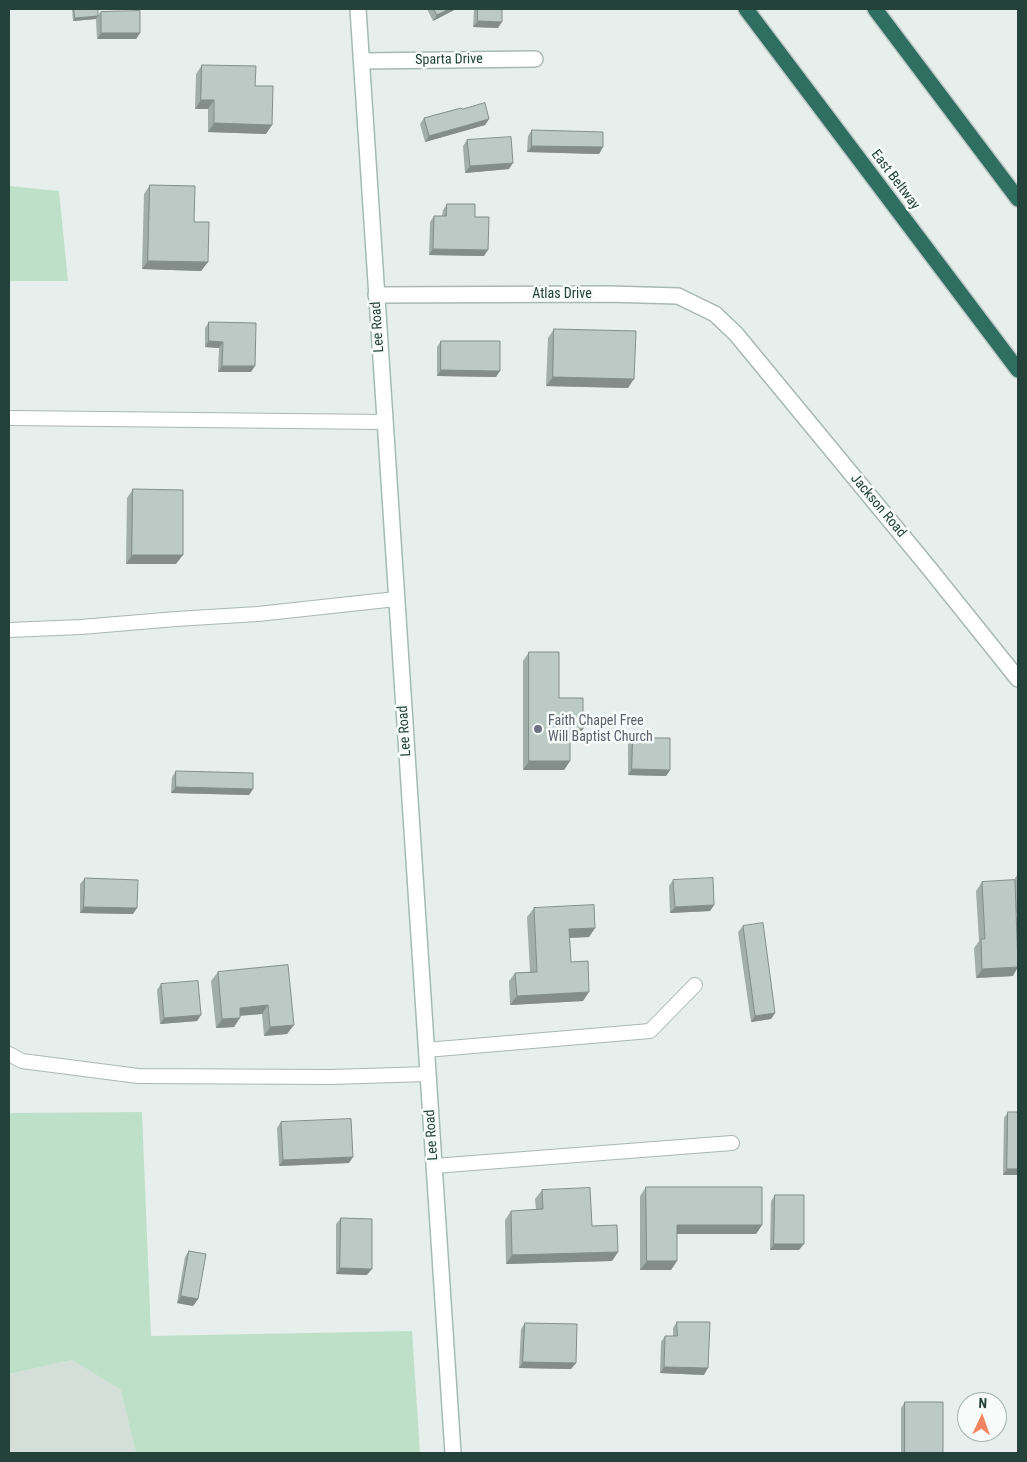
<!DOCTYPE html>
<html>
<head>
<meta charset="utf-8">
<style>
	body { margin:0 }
	#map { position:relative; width:1027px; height:1462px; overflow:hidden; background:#e6efeb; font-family:"Roboto Condensed",sans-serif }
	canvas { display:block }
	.frame { position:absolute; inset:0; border:10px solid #24423a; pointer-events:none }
	.north { position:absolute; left:957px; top:1392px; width:50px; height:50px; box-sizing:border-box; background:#f7fbf9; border:1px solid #a3b1ad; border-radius:50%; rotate:3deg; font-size:14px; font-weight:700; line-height:20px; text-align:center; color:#24423a }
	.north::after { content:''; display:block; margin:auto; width:18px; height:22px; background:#f4845f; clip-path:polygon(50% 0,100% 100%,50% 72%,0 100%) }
</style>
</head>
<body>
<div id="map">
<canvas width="1027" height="1462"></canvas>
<div class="frame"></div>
<div class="north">N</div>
</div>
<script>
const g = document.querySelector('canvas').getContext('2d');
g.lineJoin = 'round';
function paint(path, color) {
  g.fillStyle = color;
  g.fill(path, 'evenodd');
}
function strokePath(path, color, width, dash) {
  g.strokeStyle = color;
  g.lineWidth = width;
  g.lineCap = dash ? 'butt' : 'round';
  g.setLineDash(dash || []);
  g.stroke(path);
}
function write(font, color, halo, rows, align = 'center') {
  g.font = font + ' "Roboto Condensed",sans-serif';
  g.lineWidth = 5;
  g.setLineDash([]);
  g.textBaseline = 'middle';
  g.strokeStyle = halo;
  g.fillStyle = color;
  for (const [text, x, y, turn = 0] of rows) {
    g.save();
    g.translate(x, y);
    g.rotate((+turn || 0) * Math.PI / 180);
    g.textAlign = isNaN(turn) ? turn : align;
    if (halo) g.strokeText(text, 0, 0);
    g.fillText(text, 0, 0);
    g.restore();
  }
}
paint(new Path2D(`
	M72,1360L122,1390L136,1453H9V1374Z`), '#d4dfda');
paint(new Path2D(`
	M9,186L59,191L68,281H9Z
	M142,1112L151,1336L412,1331L420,1453H136L121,1390L72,1360L9,1374V1113Z`), '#bfe0c8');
const lane = new Path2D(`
	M9,418L384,422
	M9,630L81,627L176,619L258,614L396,599
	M426,1050L650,1031L695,985
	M9,1054L22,1061L138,1076L331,1077L428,1074
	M434,1166L732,1143`);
const street = new Path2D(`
	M362,61L535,59
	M376,295L608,294L678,296L715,314L736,334L929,568L1018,679`);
const secondary = new Path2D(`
	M358,9L453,1453`);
const highway = new Path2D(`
	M746,9L1018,370
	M875,9L1018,199`);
strokePath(lane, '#a8b8b2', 16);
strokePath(street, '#a8b8b2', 18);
strokePath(secondary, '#a4bbb3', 18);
strokePath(highway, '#c2cac8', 18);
strokePath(lane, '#fff', 14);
strokePath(street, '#fff', 15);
strokePath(secondary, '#fff', 15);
strokePath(highway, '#2f6f62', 15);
paint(new Path2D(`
	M72,9H98V15L101,12L140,33L136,39H97L96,19L73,21Z
	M427,9H456L433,21Z
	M474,9H502L498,28L473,27Z
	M202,65L255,86L266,134L208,132V109H195L196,74Z
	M462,109L489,119L485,125L425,142L420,124L424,118Z
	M532,130L603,147L599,154L527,152L528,136Z
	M467,140L509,169L465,173L463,146Z
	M150,185L194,222L208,262L201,271L142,269L144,194Z
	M447,204L475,217L484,256L429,255L430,222L434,216H442L443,210Z
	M209,322L251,372H218L219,348L205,347V328Z
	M554,329L628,388L546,386L548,338Z
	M441,341L496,377L437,376V347Z
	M133,489L176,564H126L127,498Z
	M529,652L559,698L577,738H570V761L564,770H523V661Z
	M633,738L670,770L666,776L628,775V744Z
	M176,771L253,789L249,795L171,793L172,777Z
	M1018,874V913H1016L1013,976L976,978L974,948L979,941L976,891L982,882L1015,880V878Z
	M85,878L133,914L80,913V884Z
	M673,880L714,905L710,911L670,913L669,886Z
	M534,908L595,928L589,937L570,938L571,962L583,1001L510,1005L509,981L515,973L530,972L527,917Z
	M743,926L775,1013L771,1019L751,1022L738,932Z
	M288,965L287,1034L264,1036L262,1014L240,1016L234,1027L216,1028L211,981L218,972Z
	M161,984L201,1015L197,1021L160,1024L157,990Z
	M1008,1112H1018V1175H1003L1004,1118Z
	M281,1122L353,1157L349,1163L279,1166L277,1128Z
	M646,1187L762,1225L756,1234H677V1261L671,1270H640V1196Z
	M542,1190L592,1226L618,1252L612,1261L506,1264L505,1220L511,1211L536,1210L535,1199Z
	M775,1195L799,1250H770L771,1201Z
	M341,1218L367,1275L336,1274V1224Z
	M189,1251L198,1299L193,1306L177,1303L185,1257Z
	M677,1322L704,1375L660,1373L661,1342L665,1336H673V1328Z
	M525,1323L576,1363L571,1369L519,1368L521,1329Z
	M905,1402L943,1453H901V1408Z`), '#a1aea9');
paint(new Path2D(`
	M449,9H456L433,21L437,15Z
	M98,16L96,19L73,21L75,18Z
	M478,21L502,22L498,28L473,27Z
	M101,33H140L136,39H97Z
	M201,100H214L208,109H195Z
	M489,119L485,125L425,142L429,136Z
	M214,123L272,125L266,134L208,132Z
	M532,146L603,147L599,154L527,152Z
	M513,163L509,169L465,173L470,166Z
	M433,249L488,250L484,256L429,255Z
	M148,261L208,262L201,271L142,269Z
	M209,341L223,342L219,348L205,347Z
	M222,366H255L251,372H218Z
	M441,370L500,371L496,377L437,376Z
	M553,377L634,379L628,388L546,386Z
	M132,555H183L176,564H126Z
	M570,729H583L577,738H564Z
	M529,761H570L564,770H523Z
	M632,769L670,770L666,776L628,775Z
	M176,787L253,789L249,795L171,793Z
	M714,905L710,911L670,913L675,907Z
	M84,907L137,908L133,914L80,913Z
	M595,928L589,937L563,938L569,929Z
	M1018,967L1013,976L976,978L982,969Z
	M589,992L583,1001L510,1005L517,996Z
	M268,1005L262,1014L233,1016L240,1008Z
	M775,1013L771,1019L751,1022L755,1016Z
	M201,1015L197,1021L160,1024L164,1018Z
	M240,1018L234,1027L216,1028L222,1019Z
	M294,1025L287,1034L264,1036L270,1027Z
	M353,1157L349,1163L279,1166L283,1160Z
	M1007,1169H1018V1175H1003Z
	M677,1225H762L756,1234H671Z
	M774,1244H804L799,1250H770Z
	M618,1252L612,1261L506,1264L512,1255Z
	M647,1261H677L671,1270H640Z
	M340,1268L372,1269L367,1275L336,1274Z
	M181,1296L198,1299L193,1306L177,1303Z
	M523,1362L576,1363L571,1369L519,1368Z
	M664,1367L708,1368L704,1375L660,1373Z`), '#838d89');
const building = new Path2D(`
	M74,9H98V16L75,18Z
	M434,9H449L437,15Z
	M478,9H502V22L478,21Z
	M140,11V33H101V12Z
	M202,65L256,66L255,86H273L272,125L214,123V100H201Z
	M485,103L489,119L429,136L424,118L461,108L462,109Z
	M532,130L603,132V147L532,146Z
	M511,137L513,163L470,166L467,140Z
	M150,185L195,186L194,222H209L208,262L148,261Z
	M447,204H475V217H489L488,250L433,249L434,216H446Z
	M209,322L256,323L255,366H222L223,342L209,341Z
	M554,329L636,331L634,379L553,377Z
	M441,341H500V371L441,370Z
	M133,489L183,490V555H132Z
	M529,652H559V698H583V729H570V761H529Z
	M633,738H670V770L632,769Z
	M176,771L253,773V789L176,787Z
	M85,878L138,880L137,908L84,907Z
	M713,878L714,905L675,907L673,880Z
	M1015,880L1018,967L982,969L981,939H985L982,882Z
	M594,905L595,928L569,929L571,962L588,961L589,992L517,996L515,973L537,972L534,908Z
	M763,923L775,1013L755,1016L743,926Z
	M288,965L294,1025L270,1027L268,1005L240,1008V1018L222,1019L218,972Z
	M198,981L201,1015L164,1018L161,984Z
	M1008,1112H1018V1169H1007Z
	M351,1119L353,1157L283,1160L281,1122Z
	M646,1187H762V1225H677V1261H647Z
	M590,1188L592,1226L617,1225L618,1252L512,1255L511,1211L543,1209L542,1190Z
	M775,1195H804V1244H774Z
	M341,1218L372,1219V1269L340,1268Z
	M189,1251L206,1254L198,1299L181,1296Z
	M677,1322H710L708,1368L664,1367L665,1336H677Z
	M525,1323L577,1324L576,1363L523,1362Z
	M905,1402H943V1453H905Z`);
paint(building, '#bbcac4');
strokePath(building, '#838d89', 1);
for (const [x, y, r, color] of [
	[538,729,5,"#6b7280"]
]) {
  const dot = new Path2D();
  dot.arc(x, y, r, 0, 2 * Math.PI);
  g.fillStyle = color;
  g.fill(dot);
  strokePath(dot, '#f7fbf9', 2);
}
write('14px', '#24423a', '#f7fbf9', [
	["Sparta Drive",449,60,-1],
	["East Beltway",895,180,53],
	["Atlas Drive",562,294],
	["Lee Road",378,327,-94],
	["Jackson Road",878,506,50],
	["Lee Road",405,731,-94],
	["Lee Road",432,1135,-94]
]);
write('14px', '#5b616d', '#f7fbf9', [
	["Faith Chapel Free",548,721],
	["Will Baptist Church",548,737]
], 'left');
</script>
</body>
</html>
